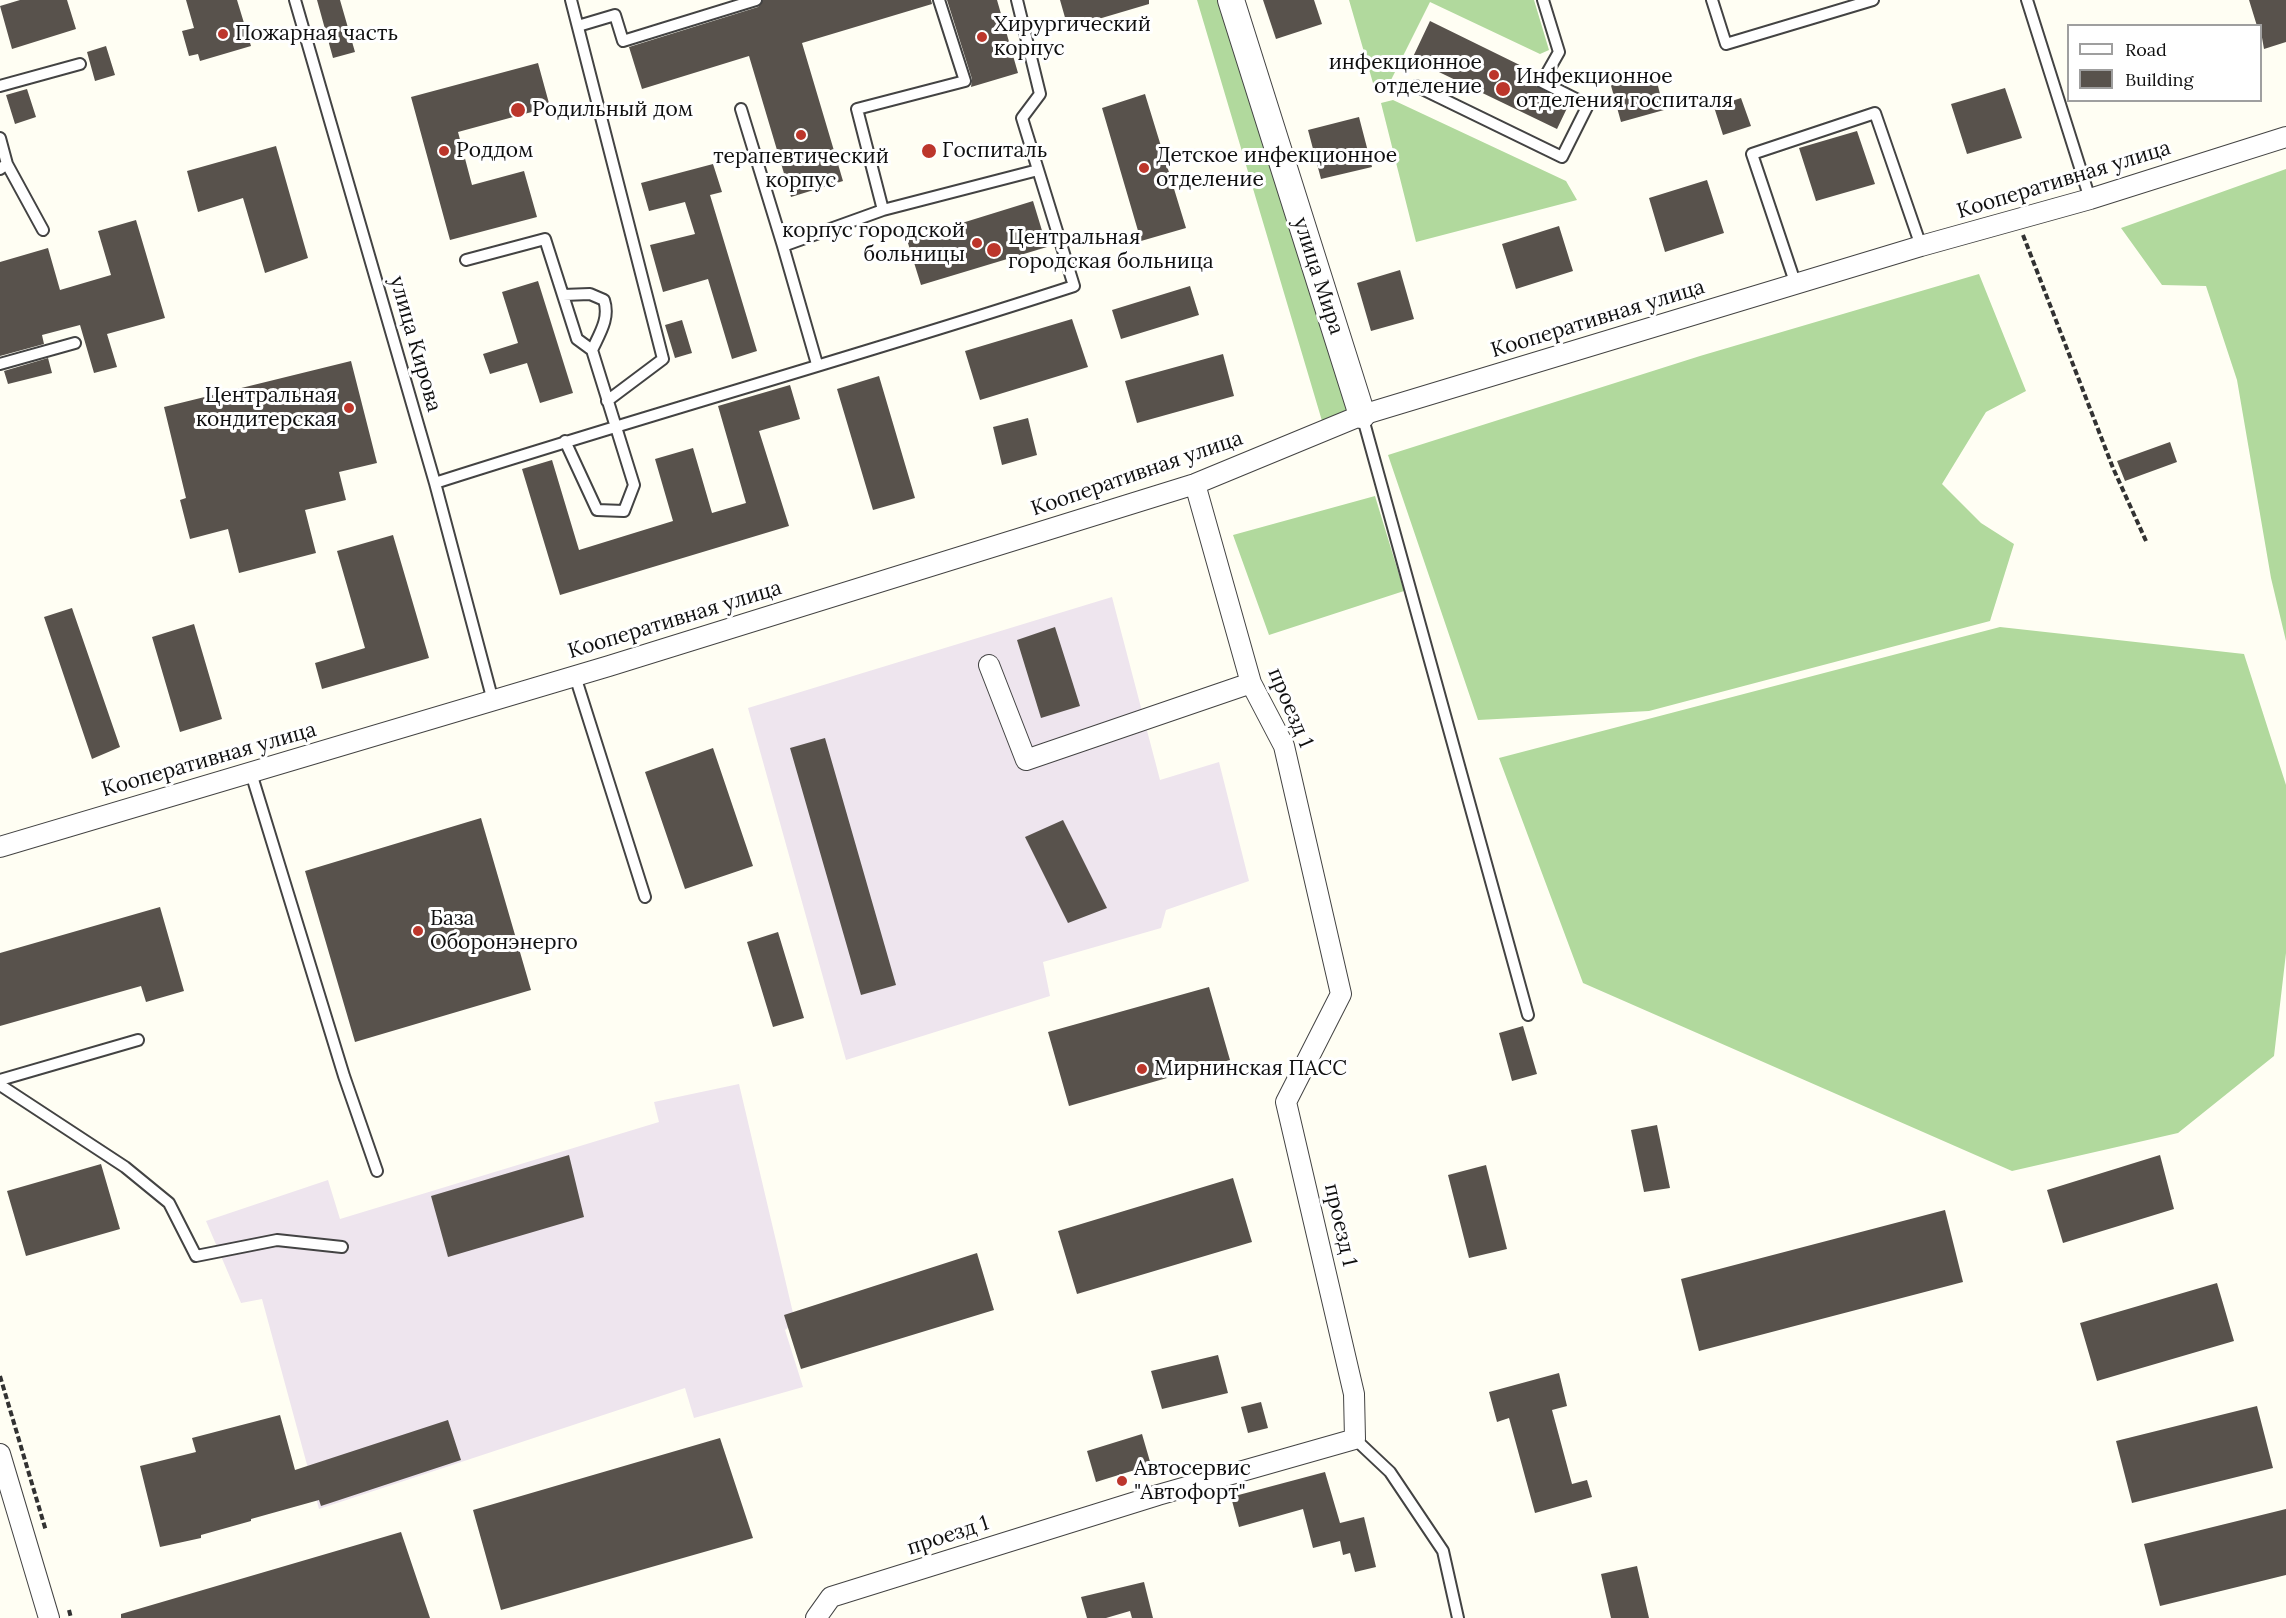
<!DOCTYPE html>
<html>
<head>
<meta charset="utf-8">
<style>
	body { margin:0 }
	#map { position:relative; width:2286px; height:1618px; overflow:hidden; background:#fffef3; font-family:Lora,serif }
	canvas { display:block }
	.legend { position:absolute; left:2067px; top:24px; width:195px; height:78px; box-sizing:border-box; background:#fff; border:2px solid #9f9f9f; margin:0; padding:8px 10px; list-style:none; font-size:18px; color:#101010 }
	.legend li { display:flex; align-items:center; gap:12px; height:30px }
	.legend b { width:30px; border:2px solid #9f9f9f }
</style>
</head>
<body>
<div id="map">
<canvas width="2286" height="1618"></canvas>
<ul class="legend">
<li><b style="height:8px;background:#fff"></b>Road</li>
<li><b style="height:16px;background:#58524c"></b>Building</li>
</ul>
</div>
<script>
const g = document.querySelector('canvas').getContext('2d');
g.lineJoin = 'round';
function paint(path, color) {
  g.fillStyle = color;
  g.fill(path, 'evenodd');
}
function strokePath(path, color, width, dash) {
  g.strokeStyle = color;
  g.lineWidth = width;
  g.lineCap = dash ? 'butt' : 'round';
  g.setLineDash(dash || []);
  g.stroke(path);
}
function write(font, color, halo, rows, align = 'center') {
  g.font = font + ' Lora,serif';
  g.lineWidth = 6;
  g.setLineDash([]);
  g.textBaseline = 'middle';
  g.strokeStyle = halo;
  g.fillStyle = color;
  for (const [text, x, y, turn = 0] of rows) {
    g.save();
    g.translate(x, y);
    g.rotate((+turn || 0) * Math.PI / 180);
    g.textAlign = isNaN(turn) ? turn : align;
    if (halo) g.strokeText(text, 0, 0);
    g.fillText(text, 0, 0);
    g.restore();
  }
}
paint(new Path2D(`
	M1112,597L1160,780L1219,762L1249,881L1166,910L1161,928L1043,962L1050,996L846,1060L748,708Z
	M739,1084L793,1313V1324L785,1330L803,1387L694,1418L685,1388L319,1509L262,1299L241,1303L206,1221L328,1180L340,1219L659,1122L654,1102Z`), '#eee5ee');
paint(new Path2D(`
	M1197,0H1222L1351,424L1325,431Z
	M1349,0H1534L1549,50L1540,54L1430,2L1386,90H1375Z
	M1393,100L1566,181L1577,200L1416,242L1381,103Z
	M2286,169V641L2271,578L2237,380L2206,286L2162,285L2121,228Z
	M1979,274L2026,391L1986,412L1942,484L1981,523L2014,544L1990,621L1649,711L1478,720L1388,455L1700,356Z
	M1375,496L1404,591L1269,635L1233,535Z
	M2000,627L2244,654L2286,785V953L2274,1056L2178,1133L2012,1171L1583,983L1499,758Z`), '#b1d99d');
paint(new Path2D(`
	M20,0H67L76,29L12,49L0,6Z
	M186,0H237L251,46L200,61L198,54L189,56L182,31L194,28Z
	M317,0H340L355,52L333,58Z
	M763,0H931L932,4L802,43L843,181L791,197L749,56L642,89L629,47L758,7Z
	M947,0H997L1018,73L971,87L972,79Z
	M1060,0H1149V4L1068,28Z
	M1263,0H1314L1322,24L1276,39Z
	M2249,0H2286V42L2264,49L2260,26H2257Z
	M1430,21L1538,74L1535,82L1536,86L1569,104L1557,129L1412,59Z
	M106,46L115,75L95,81L87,52Z
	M538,63L550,107L458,132L472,185L524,171L537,217L450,240L411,97Z
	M1654,70L1664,110L1621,122L1610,82Z
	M2005,88L2022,138L1967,154L1951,104Z
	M27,89L36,117L15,124L6,95Z
	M1145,94L1186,228L1141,241L1102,108Z
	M1741,98L1751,126L1723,135L1714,107Z
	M1359,117L1372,167L1321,179L1308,130Z
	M1857,131L1875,184L1816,201L1799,148Z
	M276,146L308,258L265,273L243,198L198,212L187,171Z
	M713,164L722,192L710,195L757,351L732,359L708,279L663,292L650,245L695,234L685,202L649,211L641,183Z
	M1707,180L1724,233L1665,252L1649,198Z
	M1033,201L1047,247L921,285L907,240Z
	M136,220L165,318L107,334L117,367L94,373L80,325L42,335L44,344L0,356V262L48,248L60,290L111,275L98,231Z
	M1559,226L1573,271L1516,289L1502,244Z
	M1400,270L1414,319L1371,331L1357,283Z
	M538,281L573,393L540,403L527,363L490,374L483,354L518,343L502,292Z
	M1190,286L1199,315L1121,339L1112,310Z
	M1072,319L1088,367L980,400L965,351Z
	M682,320L692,353L675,358L665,325Z
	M1223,354L1234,396L1137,423L1125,381Z
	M48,358L52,373L8,384L4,371Z
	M351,361L377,463L339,472L346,500L305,510L316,553L239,573L228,529L190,539L180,500L186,498L164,407Z
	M879,376L915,498L873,510L837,389Z
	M790,385L800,419L759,431L789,526L560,595L522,469L552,460L579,550L673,521L655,459L693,448L712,513L746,503L718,406Z
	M1028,418L1037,455L1002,465L993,427Z
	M2170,442L2177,462L2125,481L2117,461Z
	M393,535L429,658L322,689L315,663L365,648L337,551Z
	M72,608L120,747L92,759L44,617Z
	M194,624L222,719L180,732L152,637Z
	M1055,627L1080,706L1041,718L1017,640Z
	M825,738L896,985L861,995L790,748Z
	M713,748L753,866L685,889L645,772Z
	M481,818L531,990L355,1042L305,871Z
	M1063,820L1107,908L1068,923L1025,837Z
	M160,907L184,991L146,1002L141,986L0,1026V953Z
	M778,932L804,1018L773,1027L747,942Z
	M1209,987L1230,1060L1069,1106L1048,1032Z
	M1523,1026L1537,1074L1512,1081L1499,1033Z
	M1657,1125L1670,1188L1644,1192L1631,1130Z
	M569,1155L584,1217L448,1257L431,1196Z
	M2160,1155L2174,1209L2063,1243L2047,1190Z
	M101,1164L120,1229L26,1256L7,1191Z
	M1486,1165L1507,1249L1469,1258L1448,1175Z
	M1233,1178L1252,1242L1077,1294L1058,1231Z
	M1945,1210L1963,1282L1699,1351L1681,1279Z
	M977,1253L994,1310L801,1369L784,1315Z
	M2217,1283L2234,1341L2097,1381L2080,1323Z
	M1218,1355L1228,1393L1162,1409L1151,1371Z
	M1559,1373L1567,1406L1552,1410L1572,1484L1587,1480L1592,1497L1535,1513L1509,1418L1497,1422L1489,1392Z
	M1261,1402L1268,1428L1248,1433L1241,1407Z
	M2257,1406L2273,1468L2132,1503L2116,1441Z
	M280,1415L295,1470L448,1420L461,1460L321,1506L319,1500L251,1519V1521L201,1535V1538L160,1547L140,1466L196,1452L192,1438Z
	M1142,1434L1151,1465L1096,1482L1087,1451Z
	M720,1438L753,1538L501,1610L473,1510Z
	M1325,1472L1340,1523L1364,1517L1376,1567L1355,1572L1350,1553L1343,1555L1340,1541L1313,1548L1303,1509L1239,1527L1231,1497Z
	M2286,1509V1575L2160,1606L2144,1544Z
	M401,1532L430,1618H121V1614Z
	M1637,1566L1649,1618H1611L1601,1574Z
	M1144,1582L1153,1618H1132L1130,1611L1106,1618H1087L1081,1597Z`), '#58524c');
const service = new Path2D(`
	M295,0L435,483L493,701
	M571,0L663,359L607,401
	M1712,0L1726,44L1873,0
	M2027,0L2090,199
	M578,26L615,15L623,41L756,0
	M0,86L80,64
	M1416,86L1562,157L1588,105L1542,82L1559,52L1543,0
	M741,109L783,246
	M0,138L7,164L0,169
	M7,164L43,230
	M883,210L1038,170
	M466,260L545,239L577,339L592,350L634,485L624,511L597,510L565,441
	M1796,285L1752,154L1875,113L1921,246
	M563,295L590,294L604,300C610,318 600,333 592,350
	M0,364L75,343
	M817,364L783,246L883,210L857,109L965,81L939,0
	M1362,415L1528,1015
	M435,483C647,415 862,355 1074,286L1022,118L1040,94L1017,0
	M575,676L645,897
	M251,773L344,1076L377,1171
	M0,1080L138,1040
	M0,1085L125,1167L169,1203L196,1256L277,1240L342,1247
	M1355,1439L1390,1472L1443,1551L1458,1618`);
const minor = new Path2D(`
	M989,665L1026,760L1251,683
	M0,847L609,666L1195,484L1362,415L1921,246L2090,199L2286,137
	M0,1454L49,1618
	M816,1618L831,1597L1158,1495L1355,1439L1354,1394L1286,1102L1341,994L1284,746L1251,683L1195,484`);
const tertiary = new Path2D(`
	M1231,0L1362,415`);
strokePath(service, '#434343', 14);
strokePath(minor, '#434343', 22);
strokePath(tertiary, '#434343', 28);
strokePath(new Path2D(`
	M2023,235L2113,468L2146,541
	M0,1376L46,1531
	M69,1610L71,1618`), '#323232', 4, [6, 3]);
strokePath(service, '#fff', 10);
strokePath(minor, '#fff', 20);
strokePath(tertiary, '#fff', 26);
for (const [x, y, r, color] of [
	[223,34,6,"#bc362b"],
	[982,37,6,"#bc362b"],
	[1494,75,6,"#bc362b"],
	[1503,89,8,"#bc362b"],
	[518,110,8,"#bc362b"],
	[801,135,6,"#bc362b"],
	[444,151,6,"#bc362b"],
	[929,151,8,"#bc362b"],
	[1144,168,6,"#bc362b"],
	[977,243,6,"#bc362b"],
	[994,250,8,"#bc362b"],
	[349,408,6,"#bc362b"],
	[418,931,6,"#bc362b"],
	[1142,1069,6,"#bc362b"],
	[1122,1481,6,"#bc362b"]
]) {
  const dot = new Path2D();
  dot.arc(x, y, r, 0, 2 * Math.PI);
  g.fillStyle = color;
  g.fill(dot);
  strokePath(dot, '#fff', 2);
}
write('21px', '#101010', '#fff', [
	["Хирургический",994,25],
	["корпус",994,49],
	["Пожарная часть",235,34],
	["инфекционное",1482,63,"right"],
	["отделение",1482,87,"right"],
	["Инфекционное",1516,77],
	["отделения госпиталя",1516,101],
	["Родильный дом",532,110],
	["Роддом",456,151],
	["Госпиталь",942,151],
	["Детское инфекционное",1156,156],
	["отделение",1156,180],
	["терапевтический",801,157,"center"],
	["корпус",801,181,"center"],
	["корпус городской",965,231,"right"],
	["больницы",965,255,"right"],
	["Центральная",1008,238],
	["городская больница",1008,262],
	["Центральная",337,396,"right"],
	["кондитерская",337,420,"right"],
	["База",430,919],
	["Оборонэнерго",430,943],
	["Мирнинская ПАСС",1154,1069],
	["Автосервис",1134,1469],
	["\"Автофорт\"",1134,1493]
], 'left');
write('21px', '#101010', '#fff', [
	["Кооперативная улица",2064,180,-17],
	["улица Мира",1318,276,72],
	["Кооперативная улица",1598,319,-17],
	["улица Кирова",415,344,74],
	["Кооперативная улица",1137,474,-19],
	["Кооперативная улица",675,620,-17],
	["проезд 1",1290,708,67],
	["Кооперативная улица",209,760,-16],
	["проезд 1",1340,1225,77],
	["проезд 1",948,1536,-18]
]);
</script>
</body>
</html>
